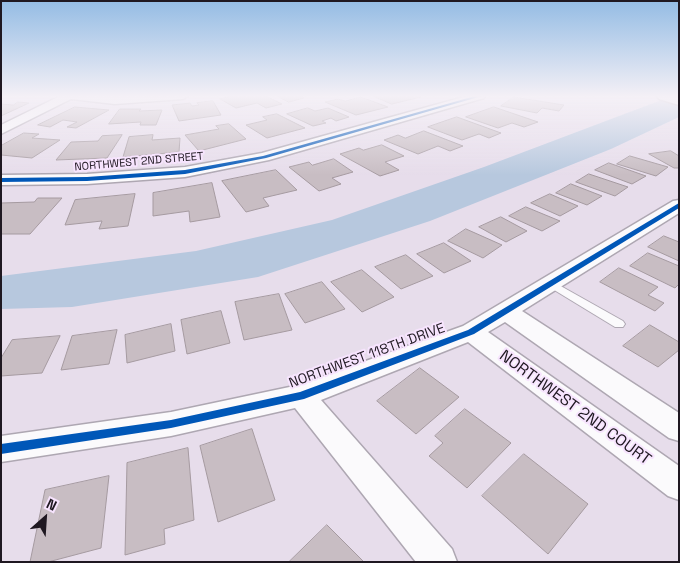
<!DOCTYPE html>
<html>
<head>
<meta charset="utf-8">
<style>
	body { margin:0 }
	#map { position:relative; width:680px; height:563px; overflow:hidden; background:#e7ddeb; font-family:"Space Grotesk",sans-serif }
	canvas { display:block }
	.frame { position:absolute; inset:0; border:2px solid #1f1821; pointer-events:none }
	.north { position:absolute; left:20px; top:493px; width:50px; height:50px; -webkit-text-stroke:4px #f7e4fe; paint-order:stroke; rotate:26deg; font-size:14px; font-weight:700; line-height:20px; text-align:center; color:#1f1821 }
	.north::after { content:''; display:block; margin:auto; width:18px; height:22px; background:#1f1821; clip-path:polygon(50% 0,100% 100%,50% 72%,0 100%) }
</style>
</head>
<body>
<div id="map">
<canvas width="680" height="563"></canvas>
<div class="frame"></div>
<div class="north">N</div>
</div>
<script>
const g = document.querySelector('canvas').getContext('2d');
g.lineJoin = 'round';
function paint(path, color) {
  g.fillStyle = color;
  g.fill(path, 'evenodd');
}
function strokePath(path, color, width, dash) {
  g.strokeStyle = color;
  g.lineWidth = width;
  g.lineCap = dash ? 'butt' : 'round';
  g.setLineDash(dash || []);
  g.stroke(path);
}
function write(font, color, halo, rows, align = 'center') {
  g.font = font + ' "Space Grotesk",sans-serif';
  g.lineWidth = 4;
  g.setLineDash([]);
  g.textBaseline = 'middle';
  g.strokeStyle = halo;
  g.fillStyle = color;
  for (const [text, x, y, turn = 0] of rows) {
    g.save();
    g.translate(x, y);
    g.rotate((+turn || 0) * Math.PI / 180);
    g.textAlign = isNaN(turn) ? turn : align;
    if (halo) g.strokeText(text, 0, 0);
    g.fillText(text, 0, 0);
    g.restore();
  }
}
paint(new Path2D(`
	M672,96H679V117L611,149L430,221L258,277L72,307L1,309V276L196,251L332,220L484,167Z`), '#b7c8de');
const building = new Path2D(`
	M233,96H266L282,104L266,108L257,103L236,108L220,99Z
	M277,96H301L304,98L289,102Z
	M373,96H420L421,97L392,104Z
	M361,97L388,107L356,115L325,102L338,99L345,101Z
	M514,97L564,105L559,111L542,108L537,113L501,106Z
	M213,101L221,115L179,121L172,105L190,103L192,106L199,105L197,103Z
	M18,102L29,103L1,116V104L13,105Z
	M75,107L109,110L76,128L67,127L77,122L63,120L50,127L38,125Z
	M494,107L538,122L524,127L512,123L498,128L466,117Z
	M308,108L315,111L328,108L349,117L336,121L331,118L322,121L326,123L313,126L287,114Z
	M120,109H141L139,111L162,110L156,125H140L141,122L109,124Z
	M277,114L305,128L267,138L246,125L267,120L263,117Z
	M457,117L501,133L489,138L479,134L462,140L428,127Z
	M229,124L246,139L199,151L185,135L219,129L216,126Z
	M424,131L463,146L450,151L438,146L418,154L384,140L398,135L405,138Z
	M24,133L39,134L32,138L60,140L32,158L1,155V146Z
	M122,135L107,158L56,160L71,142L98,141L102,136Z
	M153,135L152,140L180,138L179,152L123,157L129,137Z
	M382,145L404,156L385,162L399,170L380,176L340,154L359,148L363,150Z
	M671,151L679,156V168H674L649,154Z
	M630,156L668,167L656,176L617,164Z
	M334,159L353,172L332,178L341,184L319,191L289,167L309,162L312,165Z
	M609,163L646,176L632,184L595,170Z
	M276,170L297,190L263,198L269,206L246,212L222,181Z
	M589,174L628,187L615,196L576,182Z
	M212,183L220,217L190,222L189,211L153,216V193Z
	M571,184L602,196L587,205L556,193Z
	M135,194L128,226L99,229L102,221L65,225L75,200Z
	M550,194L578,206L560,216L531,203Z
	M38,198H62L30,234H1V203L34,202Z
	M526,207L560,221L542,231L509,216Z
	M501,217L527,231L506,242L479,227Z
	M466,229L502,245L483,258L448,241Z
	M664,236L679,242V261L648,247Z
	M444,243L471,261L444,273L417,254Z
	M648,253L679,266V284L675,288L630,266Z
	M406,255L433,276L401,289L375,267Z
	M619,268L658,287L648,295L664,303L655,311L600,282Z
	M362,270L394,297L362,312L331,282Z
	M322,282L345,309L305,323L285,294Z
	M279,294L292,330L244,340L235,302Z
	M221,311L230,343L187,354L181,320Z
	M171,324L175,351L127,363L125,335Z
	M650,325L679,342V350L658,367L623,346Z
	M117,330L109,364L61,370L72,336Z
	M60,336L42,373L1,376V358L12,340Z
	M420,368L459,397L416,434L377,401Z
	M465,409L511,443L467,488L429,456L443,443L435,436Z
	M252,429L275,500L218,522L200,446Z
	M188,448L194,520L164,529L165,544L125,555L127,463Z
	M524,454L588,504L548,554L482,496Z
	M109,476L101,548L48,562H30L45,490Z
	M327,525L364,562H289Z`);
paint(building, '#c8bdc3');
strokePath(building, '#a59aa0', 1);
const service = new Path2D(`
	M550,280L623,321L625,324L623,327H615L546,285L545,283Z`);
const minor = new Path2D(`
	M60,96H188L183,99L115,104L71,99L1,134V125Z
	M467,96H485L484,98L269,160L185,177L87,184L1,185V175L87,174L185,167L262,153Z
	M679,200V213L522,311L679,413V441L669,438L505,322L488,332L679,466V500L668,496L468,342L321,400L452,549L457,562H416L295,408L171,436L1,462V436L171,412L299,385L463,326L673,201Z`);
const tertiary = new Path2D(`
	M657,96H679V105L659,99Z`);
strokePath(service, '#aea7b2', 2);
strokePath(minor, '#aea7b2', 3);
strokePath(tertiary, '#aea7b2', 3);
paint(service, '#fbfafc');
paint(minor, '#fbfafc');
paint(tertiary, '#fbfafc');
paint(new Path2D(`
	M475,96H482L266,158L185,174L87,181L1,182V178L87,177L185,170L263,156Z
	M679,203V208L474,334L304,399L171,428L1,454V444L171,420L300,392L468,330Z`), '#0057b8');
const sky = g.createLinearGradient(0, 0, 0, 175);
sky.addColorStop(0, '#94bce4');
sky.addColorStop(0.55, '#f4f0f6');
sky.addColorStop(1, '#f4f0f600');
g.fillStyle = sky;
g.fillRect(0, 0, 680, 175);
write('11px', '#1f1821', '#f7e4fe', [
	["NORTHWEST 2ND STREET",139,162,-5]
]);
write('14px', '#1f1821', '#f7e4fe', [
	["NORTHWEST 118TH DRIVE",367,356,-20]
]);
write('16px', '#1f1821', '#f7e4fe', [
	["NORTHWEST 2ND COURT",575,408,36]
]);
</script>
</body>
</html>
